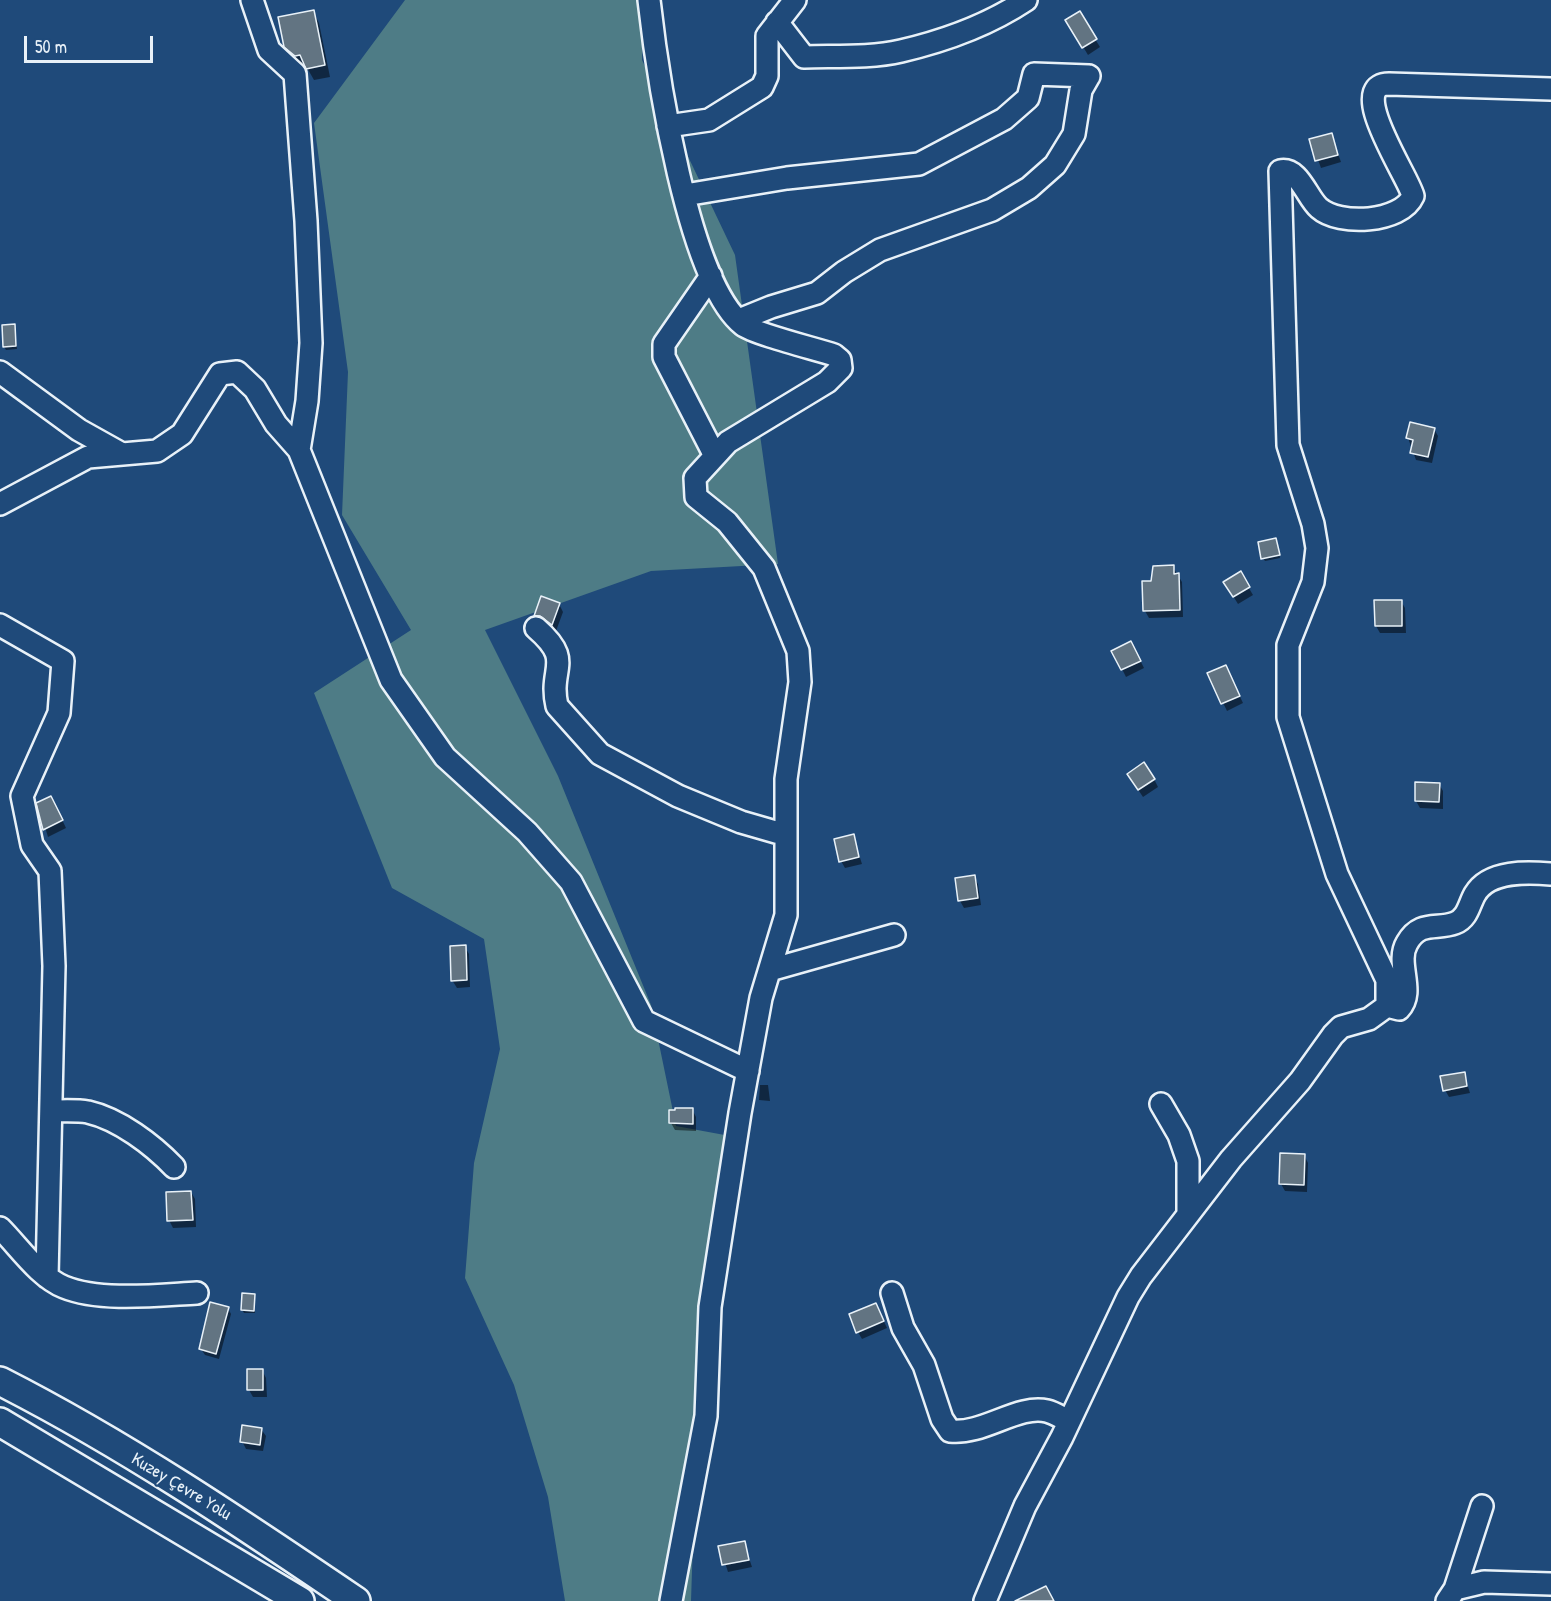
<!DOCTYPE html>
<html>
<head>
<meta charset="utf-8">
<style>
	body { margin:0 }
	#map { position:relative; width:1551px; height:1601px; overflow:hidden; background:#1f4a7a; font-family:"Patrick Hand",sans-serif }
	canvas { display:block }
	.scale { position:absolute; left:24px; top:36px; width:129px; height:27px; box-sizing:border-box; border:3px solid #e8f1f8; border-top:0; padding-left:8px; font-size:18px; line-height:21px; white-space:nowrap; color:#e8f1f8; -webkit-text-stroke:4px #1f4a7a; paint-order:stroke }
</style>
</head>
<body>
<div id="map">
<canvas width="1551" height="1601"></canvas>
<div class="scale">50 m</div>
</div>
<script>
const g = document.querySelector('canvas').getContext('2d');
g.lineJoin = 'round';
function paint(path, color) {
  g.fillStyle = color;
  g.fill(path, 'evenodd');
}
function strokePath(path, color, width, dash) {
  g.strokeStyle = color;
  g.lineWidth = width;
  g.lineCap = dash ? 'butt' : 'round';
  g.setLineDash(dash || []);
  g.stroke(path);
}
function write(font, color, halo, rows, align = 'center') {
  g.font = font + ' "Patrick Hand",sans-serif';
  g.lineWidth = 4.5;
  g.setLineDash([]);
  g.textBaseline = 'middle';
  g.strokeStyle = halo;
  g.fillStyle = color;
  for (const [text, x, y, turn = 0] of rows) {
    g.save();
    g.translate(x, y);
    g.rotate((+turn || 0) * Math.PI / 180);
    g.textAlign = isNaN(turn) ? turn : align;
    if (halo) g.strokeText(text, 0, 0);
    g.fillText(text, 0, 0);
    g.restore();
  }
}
paint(new Path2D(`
	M405,0H644L642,60L735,255L778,564L651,571L485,630L558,776L651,1005L676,1126L730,1136L700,1327L691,1601H565L548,1497L514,1385L465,1278L474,1163L500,1049L484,939L392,888L314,693L411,630L342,515L348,372L314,123Z`), '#4e7c86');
paint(new Path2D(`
	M313,11L319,23L330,77L314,80L306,66L302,67L293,59L286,46Z
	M1079,13L1100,47L1088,55L1067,20Z
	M1331,134L1341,162L1321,168L1311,140Z
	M14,326L17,349L6,350L4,347Z
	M1434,429L1438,436L1432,463L1416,460L1408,438Z
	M1277,543L1280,558L1265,561L1263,558Z
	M1173,567L1182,582L1183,617L1149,618L1145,611L1153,583Z
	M1240,573L1253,595L1238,604L1225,583Z
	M1401,601L1405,608L1406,633H1380L1376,626Z
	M559,604L563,612L556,631L545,623H539L535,615Z
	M1135,650L1144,668L1126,677L1113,651Z
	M1209,674H1229L1243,703L1227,711Z
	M1154,779L1158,787L1143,797L1133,782Z
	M1439,784L1443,791V809L1420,808L1416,801Z
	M38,804L55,805L66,828L48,837Z
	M853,836L862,864L845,868L841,861Z
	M974,877L978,884L981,905L964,908L960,901Z
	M465,947L469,954L470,987L457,988L452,980Z
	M1464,1074L1470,1093L1449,1097L1445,1090Z
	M760,1085H768L770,1101L759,1100Z
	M692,1109L696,1117V1131L675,1130L671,1123V1111Z
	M1304,1155L1308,1163L1307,1192L1285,1191L1281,1184Z
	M191,1192L195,1199L196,1227L173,1228L169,1220Z
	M254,1295L255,1313H244L242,1310Z
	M876,1305L887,1328L862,1339L858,1332Z
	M228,1308L231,1314L219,1359L205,1355L201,1349Z
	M262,1370L266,1378L267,1397H253L249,1390Z
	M261,1429L266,1436L263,1451L246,1449L242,1441Z
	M744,1543L752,1567L728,1572L720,1547Z`), '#0007');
const building = new Path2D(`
	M314,10L325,65L306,69L300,55L295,56L284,47L278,17Z
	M1080,11L1097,39L1082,48L1065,20Z
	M1332,133L1338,155L1315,161L1309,139Z
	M15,324L16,346L3,347L2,325Z
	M1410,422L1435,428L1428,457L1410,453L1413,440L1406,438Z
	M1276,538L1280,555L1261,559L1258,542Z
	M1174,565V574L1179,573L1180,610L1143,611L1142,581H1151L1153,566Z
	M1241,571L1250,587L1233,597L1223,582Z
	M541,596L560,603L552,625L540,616H534Z
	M1374,600H1402V626H1375Z
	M1131,641L1141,661L1121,670L1111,651Z
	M1226,665L1240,696L1221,704L1207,673Z
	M1144,762L1155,779L1138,790L1127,774Z
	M1415,782L1440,783L1439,802L1415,801Z
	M51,796L63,820L43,830L36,803Z
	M854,834L859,857L839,862L834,839Z
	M975,875L978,898L958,901L955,878Z
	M466,945L467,980L451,981L450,946Z
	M1465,1072L1467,1086L1443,1091L1440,1076Z
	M675,1108H693V1124L669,1123V1110H675Z
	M1280,1153L1305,1154L1304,1185L1279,1184Z
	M191,1191L193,1220L167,1221L166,1192Z
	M242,1293L255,1294L254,1311L241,1310Z
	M210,1302L229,1307L216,1354L199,1349Z
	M876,1303L884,1321L856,1333L849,1314Z
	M247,1369H263V1390H247Z
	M242,1425L262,1428L260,1445L240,1442Z
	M745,1541L749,1560L722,1565L718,1546Z
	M1046,1586L1054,1601H1015Z`);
paint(building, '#627482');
strokePath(building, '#e8f1f8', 1.5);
const minor = new Path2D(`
	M252,0L269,50L295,74L306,221L311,343L307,401L299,450
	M649,0C657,72 688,282 743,325C755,334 816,349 834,355L840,360L841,368L827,382L728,442L695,478L696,497L727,522L764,568L798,651L800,682L786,779V915L761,998L740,1113L710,1307L706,1416L671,1601
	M777,22L804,57C835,56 871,58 901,51C944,41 990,24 1026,0
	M668,126L709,120L762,87L767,76V36L795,0
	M685,195L787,178L919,164L1004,119L1028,98L1034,74L1089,76
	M711,276L664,344V357L715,456
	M739,320L771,307L817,293L844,272L880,250L992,210L1029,188L1055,165L1074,134L1081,90L1089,76
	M0,372L79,430L122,454
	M0,504L88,457L157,451L182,434L220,374L237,372L255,389L276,424L299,450L391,680L445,757L527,832L571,882L644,1021L748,1071
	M0,625L63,661L59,713L22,796L32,845L50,871L54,966L47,1277
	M536,628C575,662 548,667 557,706L600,754L678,796L741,822L786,835
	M770,970L894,935
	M1387,1006L1399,1009C1416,992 1395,963 1407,943C1420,920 1437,930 1455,923C1468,918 1469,904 1475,894C1489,870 1528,872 1551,874
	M1161,1104L1179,1135L1188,1161V1215
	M51,1111C63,1111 76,1110 88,1112C119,1119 153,1145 174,1167
	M0,1228C19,1247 39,1277 64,1287C100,1302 159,1295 197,1293
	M892,1293L903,1328L924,1365L942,1419L950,1431C983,1435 1018,1404 1047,1411C1055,1413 1062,1418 1069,1421
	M1455,1589L1482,1506
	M985,1601L1025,1506L1062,1437L1128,1297L1141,1276L1231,1159L1300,1081L1333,1035L1341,1027L1369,1019L1387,1006V980L1337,874L1288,717V645L1313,582L1317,548L1313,524L1288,445L1280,171C1299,167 1307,198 1319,208C1339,226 1401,223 1413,196C1410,179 1344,84 1389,84L1551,89
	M1447,1601L1455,1589L1484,1582L1551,1584`);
const major = new Path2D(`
	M0,1381C124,1444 241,1523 356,1601
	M0,1422L300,1601`);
strokePath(minor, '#e8f1f8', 26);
strokePath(major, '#e8f1f8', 32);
strokePath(minor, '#1f4a7a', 21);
strokePath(major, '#1f4a7a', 27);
write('18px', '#e8f1f8', '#1f4a7a', [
	["Kuzey Çevre Yolu",181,1487,31]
]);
</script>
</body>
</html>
